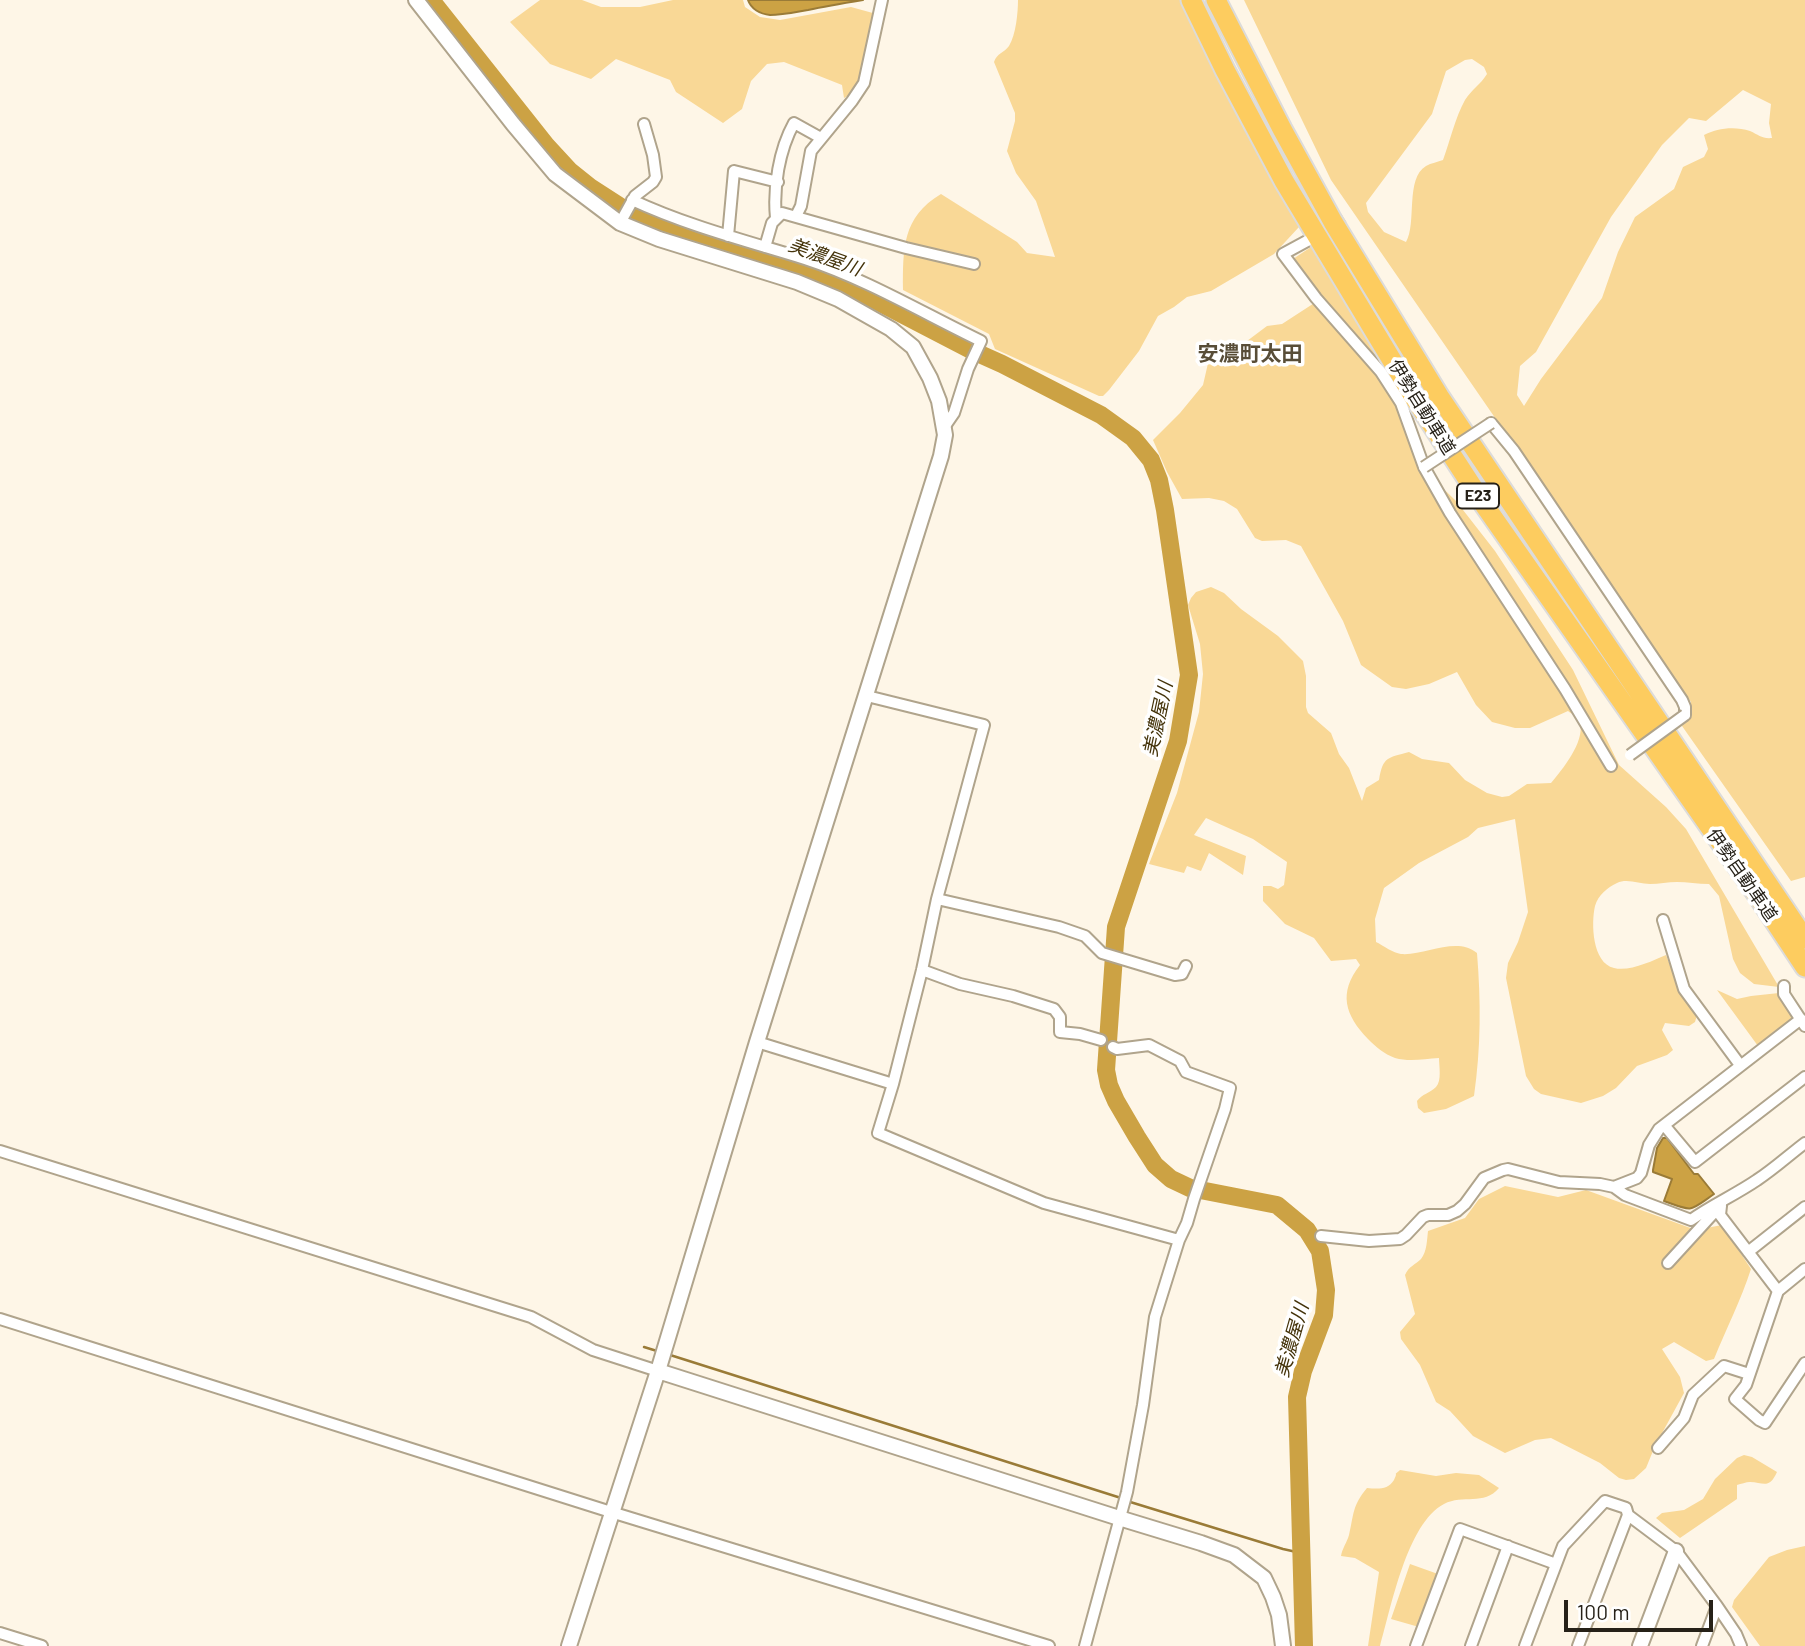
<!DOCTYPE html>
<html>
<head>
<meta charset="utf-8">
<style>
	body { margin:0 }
	#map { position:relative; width:1805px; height:1646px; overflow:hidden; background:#fef6e7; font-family:Barlow,sans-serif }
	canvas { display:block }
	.scale { position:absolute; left:1564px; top:1600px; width:149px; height:32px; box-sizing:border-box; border:4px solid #262118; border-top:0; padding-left:9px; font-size:21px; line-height:24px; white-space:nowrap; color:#262118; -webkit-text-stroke:5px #fff; paint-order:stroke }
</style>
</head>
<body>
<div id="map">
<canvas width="1805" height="1646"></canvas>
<div class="scale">100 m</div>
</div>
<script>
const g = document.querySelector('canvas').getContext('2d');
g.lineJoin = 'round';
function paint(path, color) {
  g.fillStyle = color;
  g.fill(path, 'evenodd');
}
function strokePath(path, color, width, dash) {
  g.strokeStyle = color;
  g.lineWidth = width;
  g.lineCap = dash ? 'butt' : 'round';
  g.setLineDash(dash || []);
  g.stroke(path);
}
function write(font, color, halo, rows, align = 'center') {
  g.font = font + ' Barlow,"Noto Sans JP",sans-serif';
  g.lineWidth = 7;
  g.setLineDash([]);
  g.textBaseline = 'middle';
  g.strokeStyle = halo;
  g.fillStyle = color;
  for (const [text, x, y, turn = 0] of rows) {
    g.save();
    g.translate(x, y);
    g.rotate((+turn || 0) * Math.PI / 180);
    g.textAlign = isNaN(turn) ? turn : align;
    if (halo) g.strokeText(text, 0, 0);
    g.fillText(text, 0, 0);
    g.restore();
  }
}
paint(new Path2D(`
	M540,0H582L601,7H640L673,0H743L745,7L760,17L780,20L851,7L880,15L868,77L855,92L844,98L842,85L784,62L767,64L751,81L742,109L723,123L676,92L670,80L616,59L591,79L550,64L510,22Z
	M1018,0H1182L1218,77L1299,227L1274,254L1211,291L1187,297L1174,307L1158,316L1139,351L1109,390L1103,396H1099L995,349L989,334L903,290C903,249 902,217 941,194L1017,242L1027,253L1055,257L1036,201L1016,173L1007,151L1015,121V113L994,62C997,53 1004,53 1009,46C1016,35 1018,12 1018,0Z
	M1244,0H1805V877L1791,881L1682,726L1691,702L1331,180ZM1472,59L1484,67L1487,74C1481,84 1471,90 1465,100C1455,118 1450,141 1443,160C1438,162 1431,163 1426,166C1405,178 1417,224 1406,242L1384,232L1368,212L1366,203L1432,114L1446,71L1465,60ZM1743,90L1771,104L1769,123L1772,138C1762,139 1759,135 1750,131C1735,126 1717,128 1704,135L1708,149L1704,157L1683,167L1674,189L1635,217L1618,252L1602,298L1541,379L1524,406L1517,395L1520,366L1536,352L1611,217L1662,145L1689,118L1706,121Z
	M1311,247L1385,364L1384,370L1418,464L1456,501L1495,551L1573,670L1619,765L1666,807L1686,829L1779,987L1754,984L1740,973L1733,959L1719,896L1709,884C1698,884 1687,882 1677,882C1668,882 1659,884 1650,884C1639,884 1627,878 1617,883C1608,887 1598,895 1595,906C1591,923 1592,963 1614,968C1629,972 1652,961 1666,955L1682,995L1697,1015L1695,1022L1689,1026L1665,1023L1662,1030L1673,1050L1667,1055L1637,1066L1616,1088L1603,1096L1581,1103L1541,1094L1534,1089L1526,1076L1506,978L1508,963L1518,942L1528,912L1515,819L1478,828L1468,837L1419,863L1384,888L1375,919L1376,942C1384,946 1393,953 1401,954C1425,956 1456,936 1477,953C1481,1002 1481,1047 1474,1096L1446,1109L1424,1113L1418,1108L1417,1101C1422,1094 1430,1093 1436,1087C1442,1081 1439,1066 1439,1058C1424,1059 1409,1062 1395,1058C1384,1054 1376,1047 1368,1039C1345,1015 1338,993 1360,965L1356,959L1331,961L1314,938L1285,924L1263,901V886H1271L1278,889L1284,885L1287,862L1253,839L1206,818L1194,835L1246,856L1243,875L1209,853L1201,871L1187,866L1184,873L1149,864L1177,793L1199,712L1203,674L1200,644L1188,605L1191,598L1196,592L1211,587L1224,593L1241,609L1278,636L1303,661L1306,676V707L1308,713L1331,733L1339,754L1349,768L1362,801L1366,788L1379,780C1383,756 1388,758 1409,752L1422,759L1449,763L1465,780L1487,793L1502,797L1509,796L1527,784L1551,783C1562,770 1585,742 1580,723C1578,717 1572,714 1568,711L1530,728H1515L1492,722L1476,705L1457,672L1429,684L1406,689L1392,687L1361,665L1343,621L1301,546L1286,540L1262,541L1255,538L1237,509L1224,501L1209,498L1182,499L1167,472L1153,440L1180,413L1203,385L1209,359L1233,353L1239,347L1267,326L1282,324L1322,298L1293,259Z
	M1717,990L1737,999L1751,996L1779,993L1792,1014L1790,1021L1758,1046Z
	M1505,1186L1558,1197L1586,1190L1696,1230L1722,1225L1751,1269C1741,1300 1726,1329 1714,1359L1706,1361L1674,1342L1662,1349L1680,1377L1684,1393L1655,1446L1646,1468L1634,1479L1626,1480L1619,1478L1600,1463L1551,1438L1535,1440L1505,1453L1473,1436L1450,1411L1436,1402L1420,1365L1401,1339L1400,1332L1415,1314L1405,1275C1409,1266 1415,1265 1421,1259C1427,1252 1427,1239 1428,1231L1465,1218L1479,1199Z
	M1744,1455L1752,1457L1777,1472C1769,1490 1763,1482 1750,1482C1746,1482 1741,1484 1737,1485V1499L1680,1538L1656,1518L1662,1513L1684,1510L1703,1499L1715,1479L1737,1458Z
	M1400,1470L1436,1476L1456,1473L1479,1475L1499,1488C1484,1506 1463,1494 1444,1504C1407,1523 1391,1608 1380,1646H1368L1379,1572L1355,1558L1341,1556C1342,1549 1347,1542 1349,1535C1354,1514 1352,1506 1367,1488C1378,1489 1388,1490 1394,1480C1399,1470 1392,1477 1400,1470Z
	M1805,1546V1646H1760L1732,1607L1734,1600L1769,1557L1787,1550Z
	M1410,1564L1438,1574L1419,1627L1391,1619Z`), '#f9d896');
const water = new Path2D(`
	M748,0H863C845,3 827,6 808,10C796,12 782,15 770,15C760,14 751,9 748,0Z
	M1663,1138H1667L1694,1174H1698L1714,1194C1688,1212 1694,1212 1664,1201L1672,1179L1653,1172V1170L1657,1148Z`);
paint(water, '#cca244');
strokePath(water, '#9a7b37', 2);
strokePath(new Path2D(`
	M644,1347L657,1351
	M667,1354L1121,1498
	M1127,1501L1283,1549L1301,1553`), '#9a7b37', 2.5);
strokePath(new Path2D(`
	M431,0L546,145L570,171L590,187L621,207L679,233L840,282L973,351L1002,364L1101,415L1133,438L1151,460L1159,480L1165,510L1189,675L1178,741L1116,927L1106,1070L1109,1085L1116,1101L1137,1137L1155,1165L1171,1179L1190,1188L1277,1205L1307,1230L1320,1251L1326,1290L1324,1315L1303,1371L1297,1397L1304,1646`), '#cca244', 18);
strokePath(new Path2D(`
	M1312,238L1344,218`), '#d3cbbe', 10, [10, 5]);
const street = new Path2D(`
	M632,200C688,226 747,241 805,259C866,279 923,313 981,341L968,369L954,413L945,426
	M796,216L801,206L811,151L852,101L864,83L882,0
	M776,218C773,188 779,150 794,123L821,138
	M620,223L635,196L653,182L656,177L653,155L644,124
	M728,236L734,171L778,182
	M1307,241L1283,254L1316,298L1381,372L1401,403L1424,467L1450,513L1565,689L1611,766
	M765,247L772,223L782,213L906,248L974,264
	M1491,423L1514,451L1682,700L1685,707V715
	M867,696L984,725L937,899L922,970L893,1084L878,1133L1044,1203L1179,1240
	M937,899L1059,927L1085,936L1102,953L1175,975L1182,974L1186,966
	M1663,920L1684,989L1740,1065
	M922,970L960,984L1013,996L1054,1009L1060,1017V1032L1080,1034L1101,1040
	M1784,986V994L1805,1026
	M757,1042L893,1084
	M1664,1125L1695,1162L1805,1077
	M0,1151L531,1317L593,1350L658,1371
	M1614,1187L1637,1178L1641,1173L1649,1145L1659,1129L1801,1019
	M1721,1206L1720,1215L1778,1291
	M1321,1236L1369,1241L1400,1239L1406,1235L1423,1217L1428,1215H1448L1457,1211L1465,1204L1484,1178L1503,1170L1508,1169L1559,1182L1600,1184L1614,1187L1625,1195L1691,1220C1712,1205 1735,1195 1757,1180C1774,1169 1789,1155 1805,1143
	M1748,1252L1805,1207
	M1668,1263L1721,1205
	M1805,1269L1778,1291L1746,1385L1735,1399L1759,1420L1765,1423L1805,1363
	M0,1319L611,1512L1049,1646
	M1658,1448L1684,1418L1693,1395L1724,1366L1749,1374
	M1628,1515L1676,1551L1717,1606L1736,1634L1741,1646
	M0,1633L42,1646
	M1085,1646L1127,1492L1143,1405L1155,1317L1179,1240L1187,1223L1194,1199L1225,1109L1230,1088L1186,1072L1180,1061L1149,1045L1117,1049L1113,1047
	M1416,1646L1460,1529L1556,1564
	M1471,1646L1508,1546
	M1525,1646L1563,1546L1605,1501L1626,1508L1628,1515L1578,1646
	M1702,1646L1717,1606`);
const secondary = new Path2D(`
	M416,0L513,124L555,174L620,223L659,239L797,282L838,299L891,329L913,347L930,378L939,401L945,435L941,456L757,1042L658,1371L569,1646
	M658,1371L1119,1518L1201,1543L1234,1555L1264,1578L1273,1597L1279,1615L1283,1646
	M1640,1646L1676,1551`);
const highway = new Path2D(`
	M1191,0L1225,70L1284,181L1414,397L1485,506L1756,893L1805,967
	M1216,0L1282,129L1333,222L1439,396L1805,939`);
strokePath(street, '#b0a48c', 14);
strokePath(secondary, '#b0a48c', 18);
strokePath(highway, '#dcdbda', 23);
strokePath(street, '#fff', 10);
strokePath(secondary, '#fff', 14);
strokePath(highway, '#fdcc5f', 19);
const streetBridge = new Path2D(`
	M1424,467L1491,423
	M1630,755L1685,715`);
strokePath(streetBridge, '#b0a48c', 14, []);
strokePath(streetBridge, '#fff', 10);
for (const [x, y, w] of [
	[1478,496,42]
]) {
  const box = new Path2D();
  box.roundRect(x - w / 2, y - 12.5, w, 25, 5);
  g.fillStyle = '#fff';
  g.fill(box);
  strokePath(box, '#262118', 2);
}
write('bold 16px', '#262118', null, [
	["E23",1478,496]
]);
write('18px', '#262118', '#fff', [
	["伊勢自動車道",1422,407,58],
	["伊勢自動車道",1742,875,55]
]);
write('italic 19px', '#44330a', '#fff', [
	["美濃屋川",825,257,20],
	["美濃屋川",1158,719,-78],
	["美濃屋川",1292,1340,-74]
]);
write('bold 21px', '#584d37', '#fff', [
	["安濃町太田",1250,354]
]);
</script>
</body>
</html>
